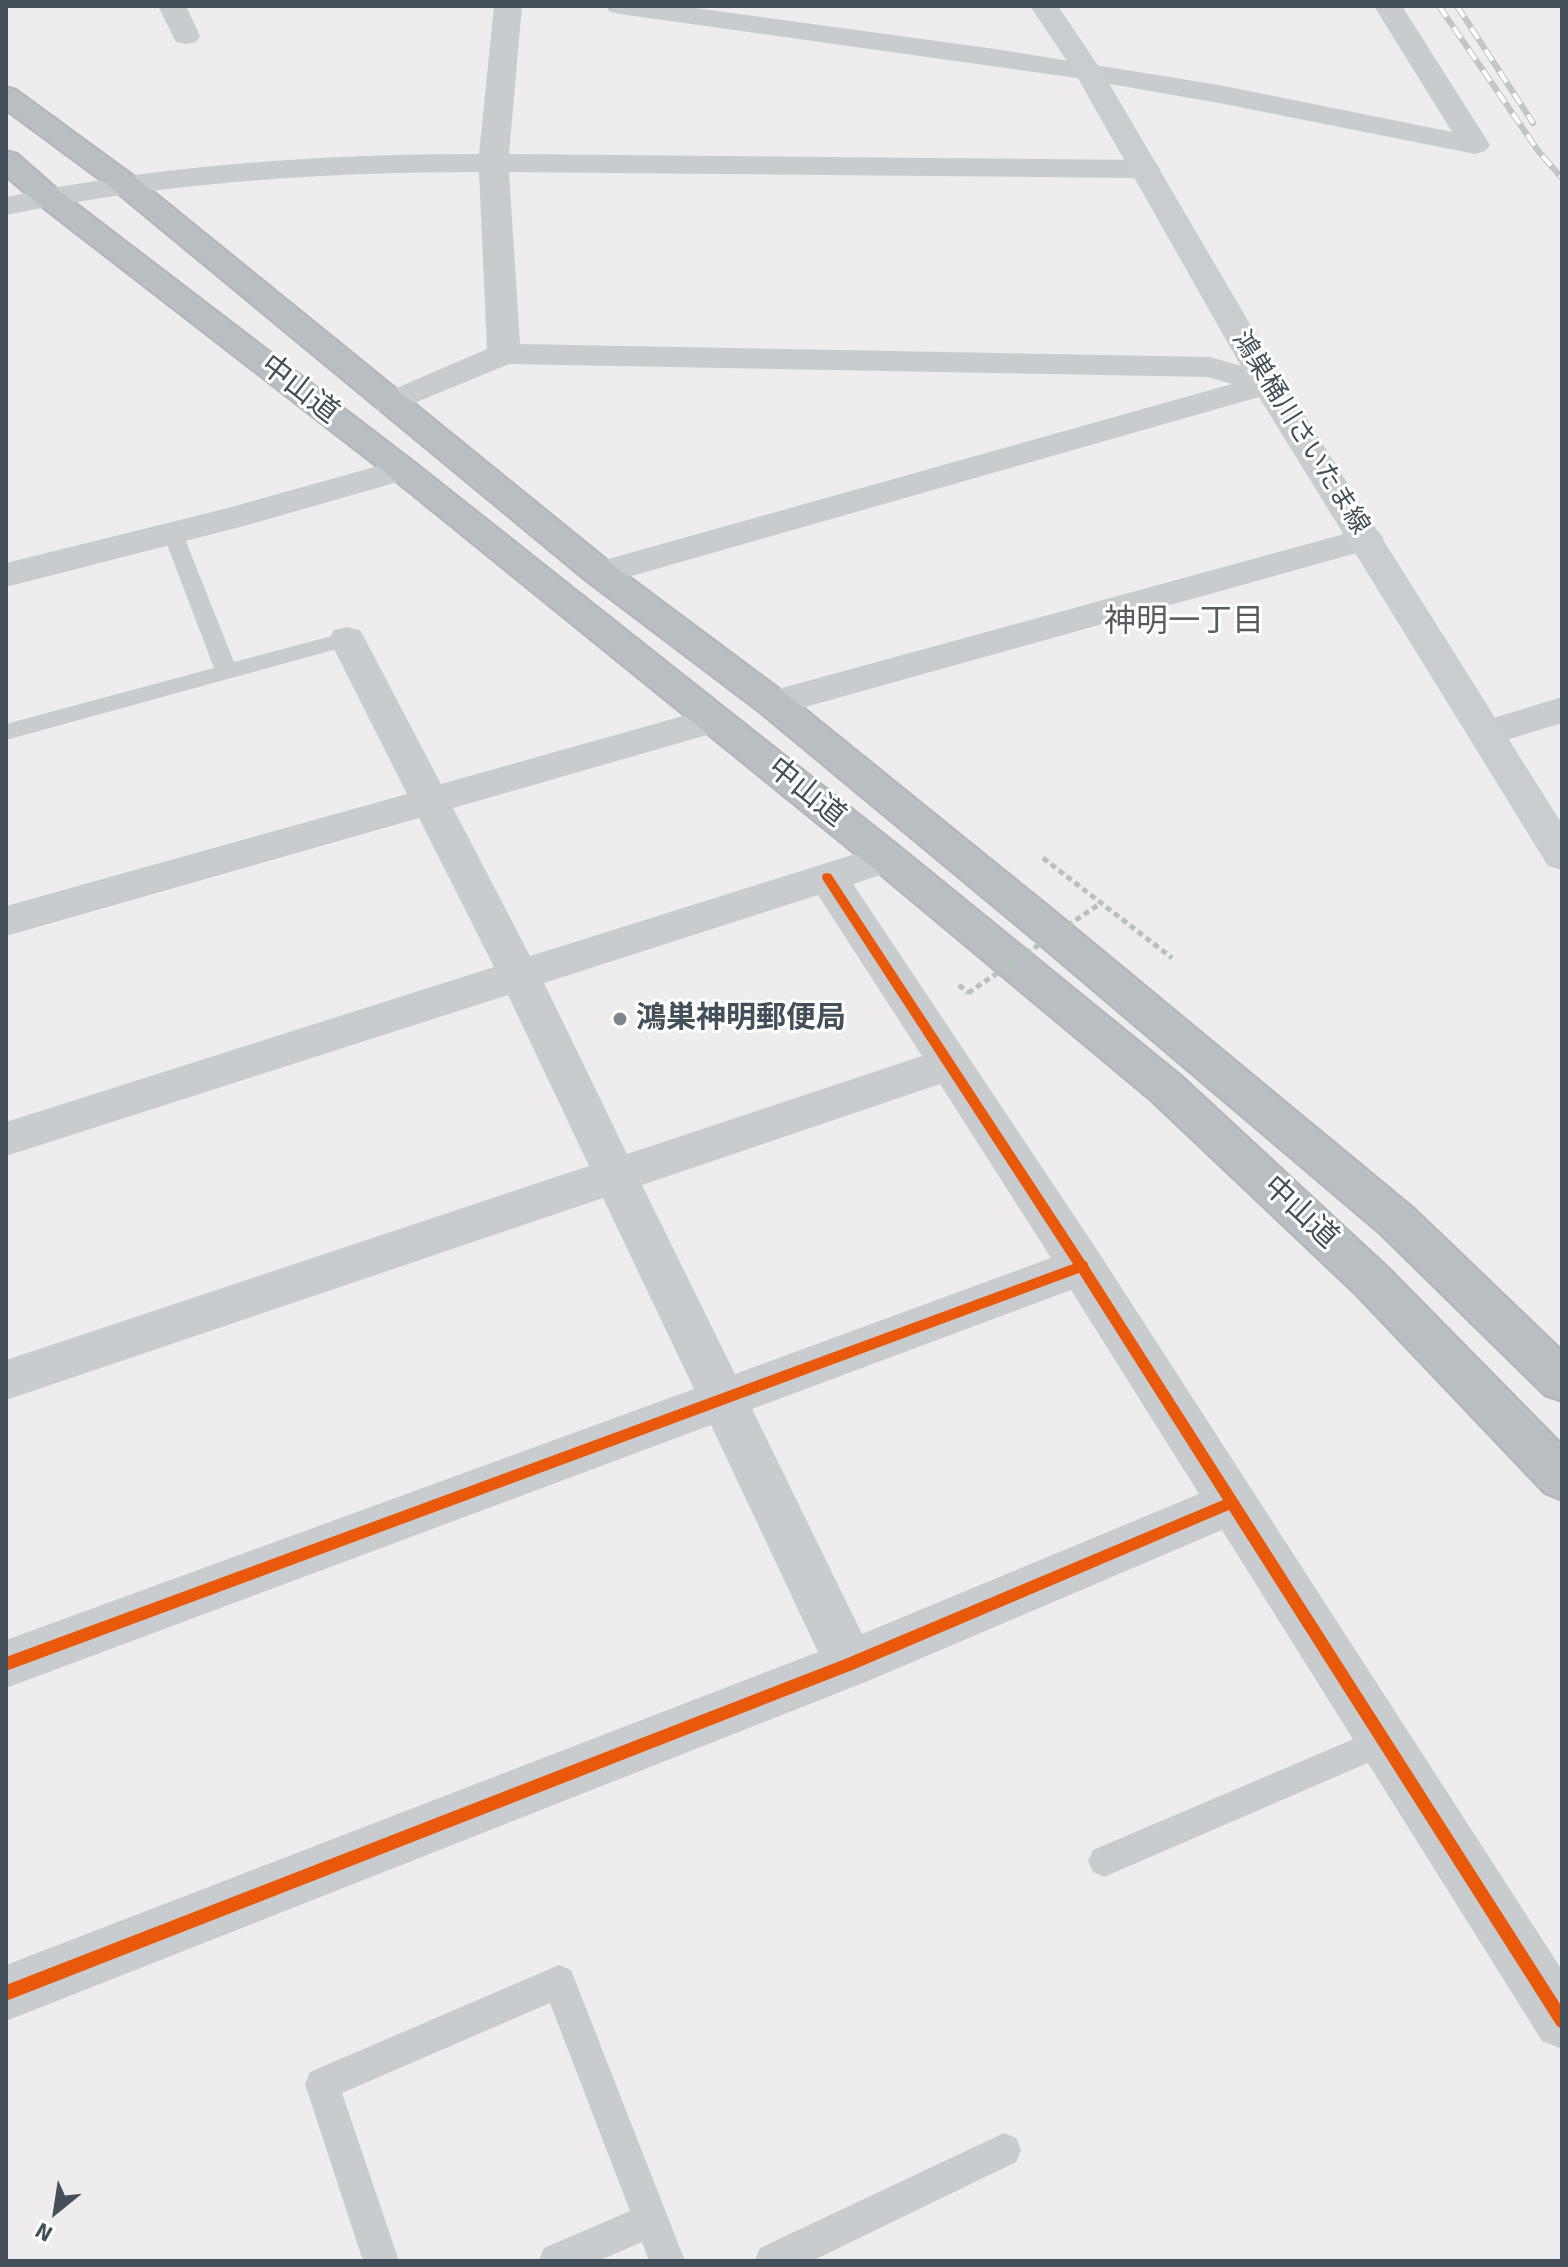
<!DOCTYPE html>
<html>
<head>
<meta charset="utf-8">
<style>
	body { margin:0 }
	#map { position:relative; width:1568px; height:2267px; overflow:hidden; background:#eeecec; font-family:Signika,sans-serif }
	canvas { display:block }
	.frame { position:absolute; inset:0; border:8px solid #445059; pointer-events:none }
	.north { position:absolute; left:16px; top:2171px; width:80px; height:80px; -webkit-text-stroke:6px #fff; paint-order:stroke; rotate:210deg; font-size:22px; font-weight:700; line-height:32px; text-align:center; color:#445059 }
	.north::after { content:''; display:block; margin:auto; width:28px; height:36px; background:#445059; clip-path:polygon(50% 0,100% 100%,50% 72%,0 100%) }
</style>
</head>
<body>
<div id="map">
<canvas width="1568" height="2267"></canvas>
<div class="frame"></div>
<div class="north">N</div>
</div>
<script>
const g = document.querySelector('canvas').getContext('2d');
g.lineJoin = 'round';
function strokePath(path, color, width, dash) {
  g.strokeStyle = color;
  g.lineWidth = width;
  g.lineCap = dash ? 'butt' : 'round';
  g.setLineDash(dash || []);
  g.stroke(path);
}
function paint(path, color) {
  g.fillStyle = color;
  g.fill(path, 'evenodd');
}
function write(font, color, halo, rows, align = 'center') {
  g.font = font + ' Signika,"Noto Sans JP",sans-serif';
  g.lineWidth = 6;
  g.setLineDash([]);
  g.textBaseline = 'middle';
  g.strokeStyle = halo;
  g.fillStyle = color;
  for (const [text, x, y, turn = 0] of rows) {
    g.save();
    g.translate(x, y);
    g.rotate((+turn || 0) * Math.PI / 180);
    g.textAlign = isNaN(turn) ? turn : align;
    if (halo) g.strokeText(text, 0, 0);
    g.fillText(text, 0, 0);
    g.restore();
  }
}
const highway = new Path2D(`
	M6,87L16,90L135,177L613,565L786,694L1059,915L1413,1208L1562,1351V1401L1545,1395L1381,1234L1031,937L760,712L587,581L113,189L6,110Z
	M6,151L17,154L58,190L415,463L901,848L1181,1076L1388,1268L1562,1445V1500L1545,1493L1356,1294L1151,1100L873,868L391,477L36,202L6,176Z`);
strokePath(highway, '#b2b6bc', 4);
strokePath(new Path2D(`
	M1043,858L1172,958
	M959,985L968,993`), '#b6c2be', 5, [6, 4]);
paint(new Path2D(`
	M173,527L183,534L234,662L347,632L355,634L358,639L355,644L6,740V724L214,668L163,534Z
	M1382,1727L1393,1732L1398,1742L1393,1752L1104,1877L1093,1872L1088,1861L1093,1850Z
	M559,1965L571,1970L685,2261H649L642,2242L598,2261H539L544,2248L630,2211L550,2003L342,2093L399,2261H363L305,2084L310,2072Z
	M1004,2133L1016,2138L1021,2150L1016,2162L812,2261H755L760,2248Z`), '#c9ccce');
paint(new Path2D(`
	M158,6H186L200,36L196,42L186,44L176,42Z
	M494,6H522L509,154L1145,160L1156,163L1160,169L1156,175L1145,178L509,172L520,344L1210,357L1280,377L1285,384L1280,391L600,585L587,581L582,573L587,565L1232,384L1208,377L509,364L390,413L378,410L373,403L378,396L487,349L479,172C319,172 162,183 6,215V197C162,165 319,154 479,154Z
	M606,6H681L995,49L1219,85L1452,132L1374,6H1402L1490,145L1485,151L1475,154L1219,103L1070,77L620,14L610,12Z
	M403,459L415,463L420,470L415,477L244,526L6,587V563L224,509Z
	M1366,528L1378,531L1384,539L1378,547L773,716L760,712L754,703L760,694Z
	M347,627L360,630L365,639L441,784L715,707L728,711L734,720L728,729L453,808L530,956L887,844L901,848L907,858L901,868L853,884L1099,1253L1562,1970V2049L1542,2041L1222,1530L868,1681L6,2021V1965L818,1652L711,1425L6,1688V1640L694,1389L603,1198L6,1400V1360L589,1166L508,995L6,1156V1122L494,967L419,818L6,936V906L407,794L329,639L334,630ZM818,895L922,1056L627,1154L544,983ZM940,1084L1051,1258L735,1374L642,1185ZM1071,1290L1199,1494L862,1634L752,1409Z
	M1562,697V723L1487,746L1474,742L1468,733L1474,724Z`), '#c9ccce');
paint(new Path2D(`
	M1030,6H1058L1103,73L1285,384L1562,824V870L1548,866L1251,384L1075,73Z`), '#c9cdcf');
paint(highway, '#b9bec3');
const rail = new Path2D(`
	M1439,6L1539,152L1562,178
	M1457,6L1533,123`);
strokePath(rail, '#c3c5c7', 6);
strokePath(rail, '#fff', 4, [13]);
strokePath(new Path2D(`
	M968,993L1101,903`), '#b6c2be', 5, [6, 4]);
paint(new Path2D(`
	M827,873L831,874L1085,1261L1087,1262L1089,1267L1562,2007V2029L1557,2026L1229,1510L855,1669L6,2001V1985L845,1659L1223,1500L1079,1273L6,1671V1657L1073,1264L823,880L822,877L823,874Z`), '#e8590c');
for (const [x, y, r, color] of [
	[620,1019,8,"#80878c"]
]) {
  const dot = new Path2D();
  dot.arc(x, y, r, 0, 2 * Math.PI);
  g.fillStyle = color;
  g.fill(dot);
  strokePath(dot, '#fff', 3);
}
write('26px', '#445059', '#fff', [
	["鴻巣桶川さいたま線",1300,433,58]
]);
write('30px', '#445059', '#fff', [
	["中山道",299,390,38],
	["中山道",806,793,39],
	["中山道",1300,1213,43]
]);
write('bold 30px', '#445059', '#fff', [
	["鴻巣神明郵便局",636,1019]
], 'left');
write('32px', '#585c61', '#fff', [
	["神明一丁目",1184,623]
]);
</script>
</body>
</html>
